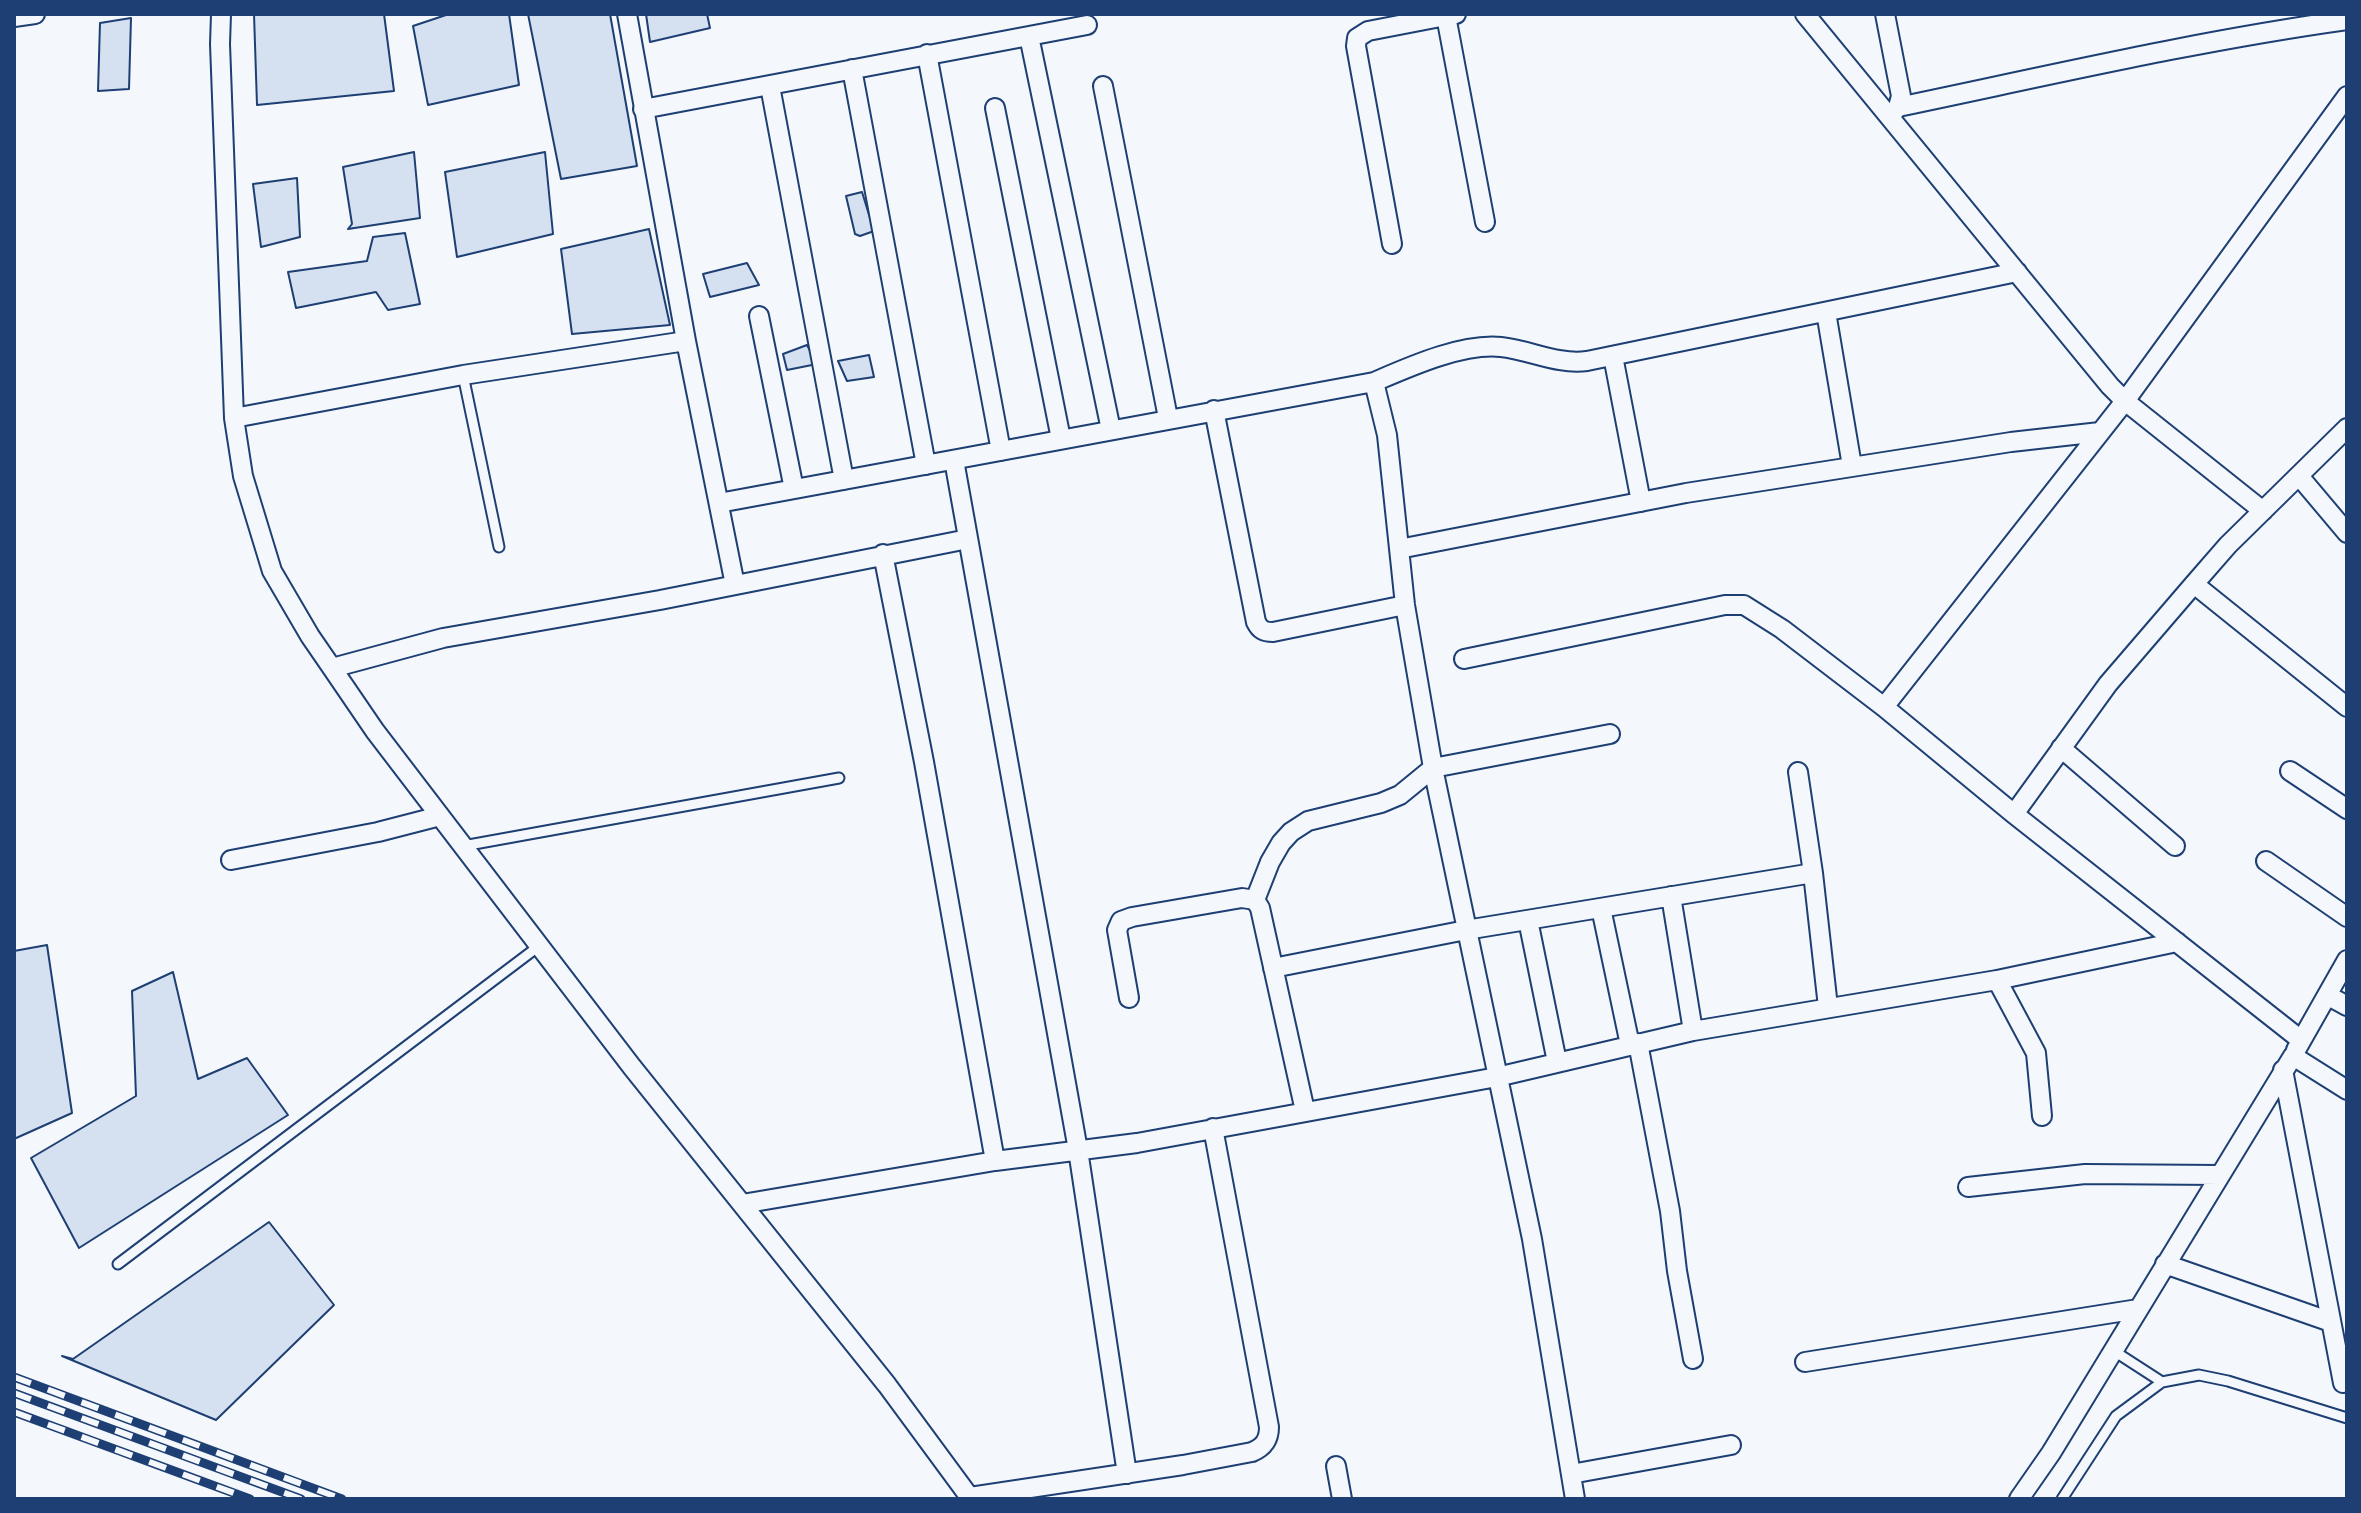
<!DOCTYPE html>
<html>
<head>
<meta charset="utf-8">
<style>
	body { margin:0 }
	#map { position:relative; width:2361px; height:1513px; overflow:hidden; background:#f4f7fb; font-family:Karla,sans-serif }
	canvas { display:block }
	.frame { position:absolute; inset:0; border:16px solid #1d3f73; pointer-events:none }
</style>
</head>
<body>
<div id="map">
<canvas width="2361" height="1513"></canvas>
<div class="frame"></div>
</div>
<script>
const g = document.querySelector('canvas').getContext('2d');
g.lineJoin = 'round';
function paint(path, color) {
  g.fillStyle = color;
  g.fill(path, 'evenodd');
}
function strokePath(path, color, width, dash) {
  g.strokeStyle = color;
  g.lineWidth = width;
  g.lineCap = dash ? 'butt' : 'round';
  g.setLineDash(dash || []);
  g.stroke(path);
}
const building = new Path2D(`
	M254,14H384L394,91L257,105Z
	M449,14H509L519,85L428,105L413,26Z
	M528,14H610L637,166L561,179Z
	M646,14H707L710,28L650,42Z
	M131,18L129,89L98,91L100,23Z
	M414,152L420,218L348,229L352,224L343,167Z
	M545,152L553,234L457,257L445,172Z
	M297,178L300,237L261,247L253,184Z
	M862,192L874,231L860,236L855,234L846,196Z
	M649,229L670,325L572,334L561,249Z
	M405,233L420,304L388,310L376,292L296,308L288,272L367,261L373,237Z
	M747,263L759,285L710,297L703,274Z
	M807,345L817,364L787,370L783,354Z
	M869,355L874,377L847,381L838,361Z
	M47,945L72,1113L14,1139V951Z
	M173,972L198,1079L247,1058L288,1115L79,1248L31,1158L136,1096L132,991Z
	M269,1222L334,1305L216,1420L62,1356L73,1359Z`);
paint(building, '#d5e0f0');
strokePath(building, '#1d3f73', 2);
const service = new Path2D(`
	M463,375L499,547
	M463,846L839,778
	M118,1264L539,946
	M2114,1351L2162,1382
	M2062,1499L2116,1416L2162,1382L2199,1375L2228,1381L2347,1418`);
const minor = new Path2D(`
	M221,14L220,44L234,418L243,476L272,571L310,636L332,668L375,731L632,1067L887,1385L971,1499
	M627,14L686,341L735,585
	M1805,14L2110,386L2125,401L2263,511
	M1885,14L1901,96L1898,107L1892,114
	M1446,16L1485,222
	M14,17L35,14
	M1029,36L1111,430
	M927,54L1001,451
	M852,69L926,465
	M770,86L844,480
	M1103,86L1168,418
	M1898,107C2047,76 2196,41 2347,20
	M995,108L1061,439
	M643,109L1087,25
	M1392,244L1356,46L1357,38L1368,31L1456,14
	M1826,312L1852,466
	M759,316L794,489
	M1613,356L1641,502
	M1374,382L1387,435L1405,605L1433,768L1532,1239L1575,1499
	M1214,410L1256,622C1260,630 1264,632 1273,632L1405,605
	M234,418L463,375L686,341
	M954,460L1078,1150L1127,1474
	M2299,476L2347,533
	M719,503L1374,382C1409,367 1462,343 1501,347C1530,350 1557,365 1587,361L2017,272
	M1399,549L1686,493L2011,442L2100,432
	M883,554L924,762L995,1161
	M2194,584L2347,707
	M1464,659L1725,605H1744L1782,629L1884,707L2014,814L2301,1040
	M332,668L443,638L660,600L968,539
	M1884,707L2125,401L2347,96
	M2061,748L2175,846
	M2290,771L2347,809
	M1798,772L1813,873L1828,1007
	M2014,814L2108,684L2194,584L2228,545L2347,428
	M231,860L378,832L440,816
	M2266,861L2347,917
	M1671,896L1693,1031
	M1255,900L1270,862L1281,843L1291,832L1308,821L1381,803L1400,795L1433,768L1610,734
	M1601,908L1630,1045
	M1528,920L1557,1062
	M1273,968L1466,930L1813,873
	M1997,980L2036,1053L2042,1116
	M2327,995L2347,1006
	M1129,998L1117,930L1121,921L1132,917L1242,898L1255,900L1260,908L1305,1111
	M1638,1043L1670,1211L1677,1271L1693,1359
	M2296,1050L2347,960
	M2283,1070L2343,1383
	M1968,1187L2085,1174L2220,1175
	M742,1204L995,1161L1137,1143L1497,1077L1693,1031L1997,980L2177,942
	M2165,1264L2331,1322
	M1805,1362L2138,1309
	M1336,1466L1342,1499
	M1571,1474L1731,1445
	M970,1497L1183,1465L1252,1452C1264,1447 1269,1440 1269,1427L1213,1128
	M2019,1499L2051,1453L2293,1056L2347,1090`);
strokePath(service, '#1d3f73', 13);
strokePath(minor, '#1d3f73', 22);
strokePath(service, '#f4f7fb', 9);
strokePath(minor, '#f4f7fb', 18);
const rail = new Path2D(`
	M14,1377L342,1499
	M14,1393L301,1499
	M14,1412L250,1499`);
strokePath(rail, '#1d3f73', 9);
strokePath(rail, '#f4f7fb', 6, [18]);
</script>
</body>
</html>
